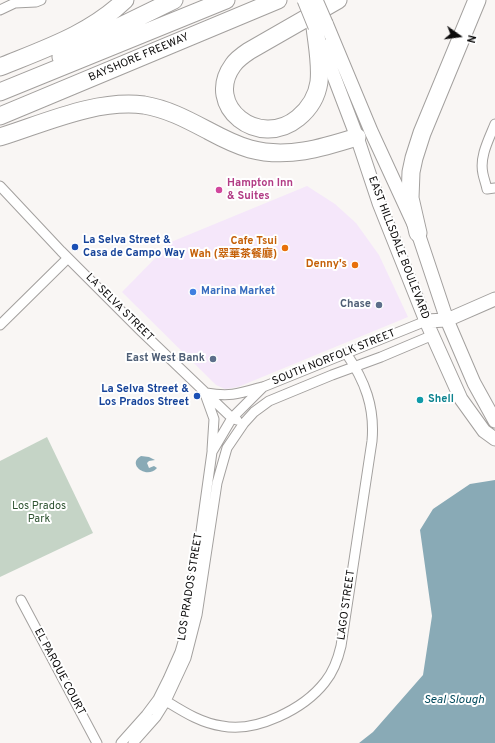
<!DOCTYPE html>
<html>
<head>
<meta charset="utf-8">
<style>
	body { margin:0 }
	#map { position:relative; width:495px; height:743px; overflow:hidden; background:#f9f6f4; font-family:Overpass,sans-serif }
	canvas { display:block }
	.north { position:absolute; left:439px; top:16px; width:40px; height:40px; -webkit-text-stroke:3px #fff; paint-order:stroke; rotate:104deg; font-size:11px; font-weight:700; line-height:16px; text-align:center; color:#0c0b0b }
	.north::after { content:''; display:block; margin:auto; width:14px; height:18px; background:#0c0b0b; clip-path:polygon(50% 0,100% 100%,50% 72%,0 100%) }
</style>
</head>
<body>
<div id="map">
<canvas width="495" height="743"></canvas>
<div class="north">N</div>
</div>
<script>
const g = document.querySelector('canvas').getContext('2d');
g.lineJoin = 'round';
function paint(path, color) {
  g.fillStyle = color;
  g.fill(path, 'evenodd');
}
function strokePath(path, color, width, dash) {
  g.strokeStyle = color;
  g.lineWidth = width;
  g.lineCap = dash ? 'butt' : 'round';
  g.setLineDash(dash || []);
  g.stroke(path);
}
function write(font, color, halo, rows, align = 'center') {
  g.font = font + ' Overpass,"Noto Sans SC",sans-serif';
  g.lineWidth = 4;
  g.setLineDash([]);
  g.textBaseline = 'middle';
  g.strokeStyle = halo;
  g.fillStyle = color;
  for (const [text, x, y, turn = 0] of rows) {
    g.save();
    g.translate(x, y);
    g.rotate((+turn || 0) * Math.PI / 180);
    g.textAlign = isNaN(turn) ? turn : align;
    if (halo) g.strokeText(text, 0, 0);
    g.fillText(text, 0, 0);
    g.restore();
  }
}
paint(new Path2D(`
	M307,186L335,204L356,223L379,255L408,317L238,387L225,389L216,385L122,292L171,242Z`), '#f5e7fa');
paint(new Path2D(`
	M47,437L93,533L0,577V461Z`), '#c5d4c6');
paint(new Path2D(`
	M141,456L149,457L155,460L149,461L147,463L149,468L154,466L157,468C147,480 126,464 141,456Z
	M495,480V743H359L373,732L423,675L432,616L420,530L433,509L470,484Z`), '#89aab6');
const street = new Path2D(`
	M15,3L36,2L41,0
	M0,10L19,1
	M495,124C489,139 479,157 483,174C484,179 486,184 487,189L495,188
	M0,186L61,251L142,332L232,418L237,420
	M0,325L68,258
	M206,393C230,397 238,394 262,387
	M205,394L214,419L212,450
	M21,600L97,743
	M166,701C184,712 201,723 222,726C256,733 304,709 325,682C334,671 338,659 341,646L372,441C375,407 365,381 346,353
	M121,743L146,715L158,699L168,679L180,652L185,635L191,603L212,452L232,418L263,387L426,321
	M133,743L156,717L166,701L186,658L197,615L217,483L227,448L244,423L254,412L269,401L332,375L381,357L433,335`);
const secondary = new Path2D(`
	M326,23L371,131L418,233L447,320L474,383L495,421
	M322,45L357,137L379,203L426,321L461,399L484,431L495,439
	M426,321L447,320L495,299`);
const highway = new Path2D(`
	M315,27C317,45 321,64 319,82C317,96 309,109 298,118C259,150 203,106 233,65C237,59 243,55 249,51L338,0
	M61,57L92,40L174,0
	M0,67C44,49 90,34 125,0
	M0,92L226,0
	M0,116L278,0
	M0,137C45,123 96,99 144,105C168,109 188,120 209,131C222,138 236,145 250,149C287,159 322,148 357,137
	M418,233L410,198L411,172L414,158L422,133L477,0`);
strokePath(street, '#a3a09e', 11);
strokePath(secondary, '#a3a09e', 15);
strokePath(highway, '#a3a09e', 19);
strokePath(street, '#fff', 9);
strokePath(secondary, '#fff', 13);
strokePath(highway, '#fff', 17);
const secondaryBridge = new Path2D(`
	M304,0L315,27
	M316,0L326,23`);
strokePath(secondaryBridge, '#a3a09e', 15, []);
strokePath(secondaryBridge, '#fff', 13);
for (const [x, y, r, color] of [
	[219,190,4,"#d1479c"],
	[75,247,4,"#1a4fb4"],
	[285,248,4,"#e8710a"],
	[355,265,4,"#e8710a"],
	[193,292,4,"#3f7fe0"],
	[379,305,4,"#5c6f8a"],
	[213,359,4,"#5c6f8a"],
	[197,396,4,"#1a4fb4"],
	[420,400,4,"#0f9aa8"]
]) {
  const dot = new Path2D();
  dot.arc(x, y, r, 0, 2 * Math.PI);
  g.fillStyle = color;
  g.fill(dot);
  strokePath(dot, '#fff', 1.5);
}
write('11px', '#0c0b0b', '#fff', [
	["BAYSHORE FREEWAY",139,58,-23],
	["EAST HILLSDALE BOULEVARD",398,248,69],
	["LA SELVA STREET",119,308,45],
	["SOUTH NORFOLK STREET",334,358,-22],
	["LOS PRADOS STREET",191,587,-81],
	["LAGO STREET",347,605,-82],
	["EL PARQUE COURT",59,672,62]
]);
write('bold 11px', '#b23c85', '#fff', [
	["Hampton Inn",227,184],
	["& Suites",227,197]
], 'left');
write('bold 11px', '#164399', '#fff', [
	["La Selva Street &",83,241],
	["Casa de Campo Way",83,254],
	["La Selva Street &",189,390,"right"],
	["Los Prados Street",189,403,"right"]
], 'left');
write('bold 11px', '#c56008', '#fff', [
	["Cafe Tsui",277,242],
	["Wah (翠華茶餐廳)",277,255],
	["Denny's",347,265]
], 'right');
write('bold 11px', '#366cbe', '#fff', [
	["Marina Market",201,292]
], 'left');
write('bold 11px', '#4e5e75', '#fff', [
	["Chase",371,305],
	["East West Bank",205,359]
], 'right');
write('bold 11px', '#0d838f', '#fff', [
	["Shell",428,400]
], 'left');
write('11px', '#2e5331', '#fff', [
	["Los Prados",39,507],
	["Park",39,520]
]);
write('italic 12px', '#034b5f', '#fff', [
	["Seal Slough",454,701]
]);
</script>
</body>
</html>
